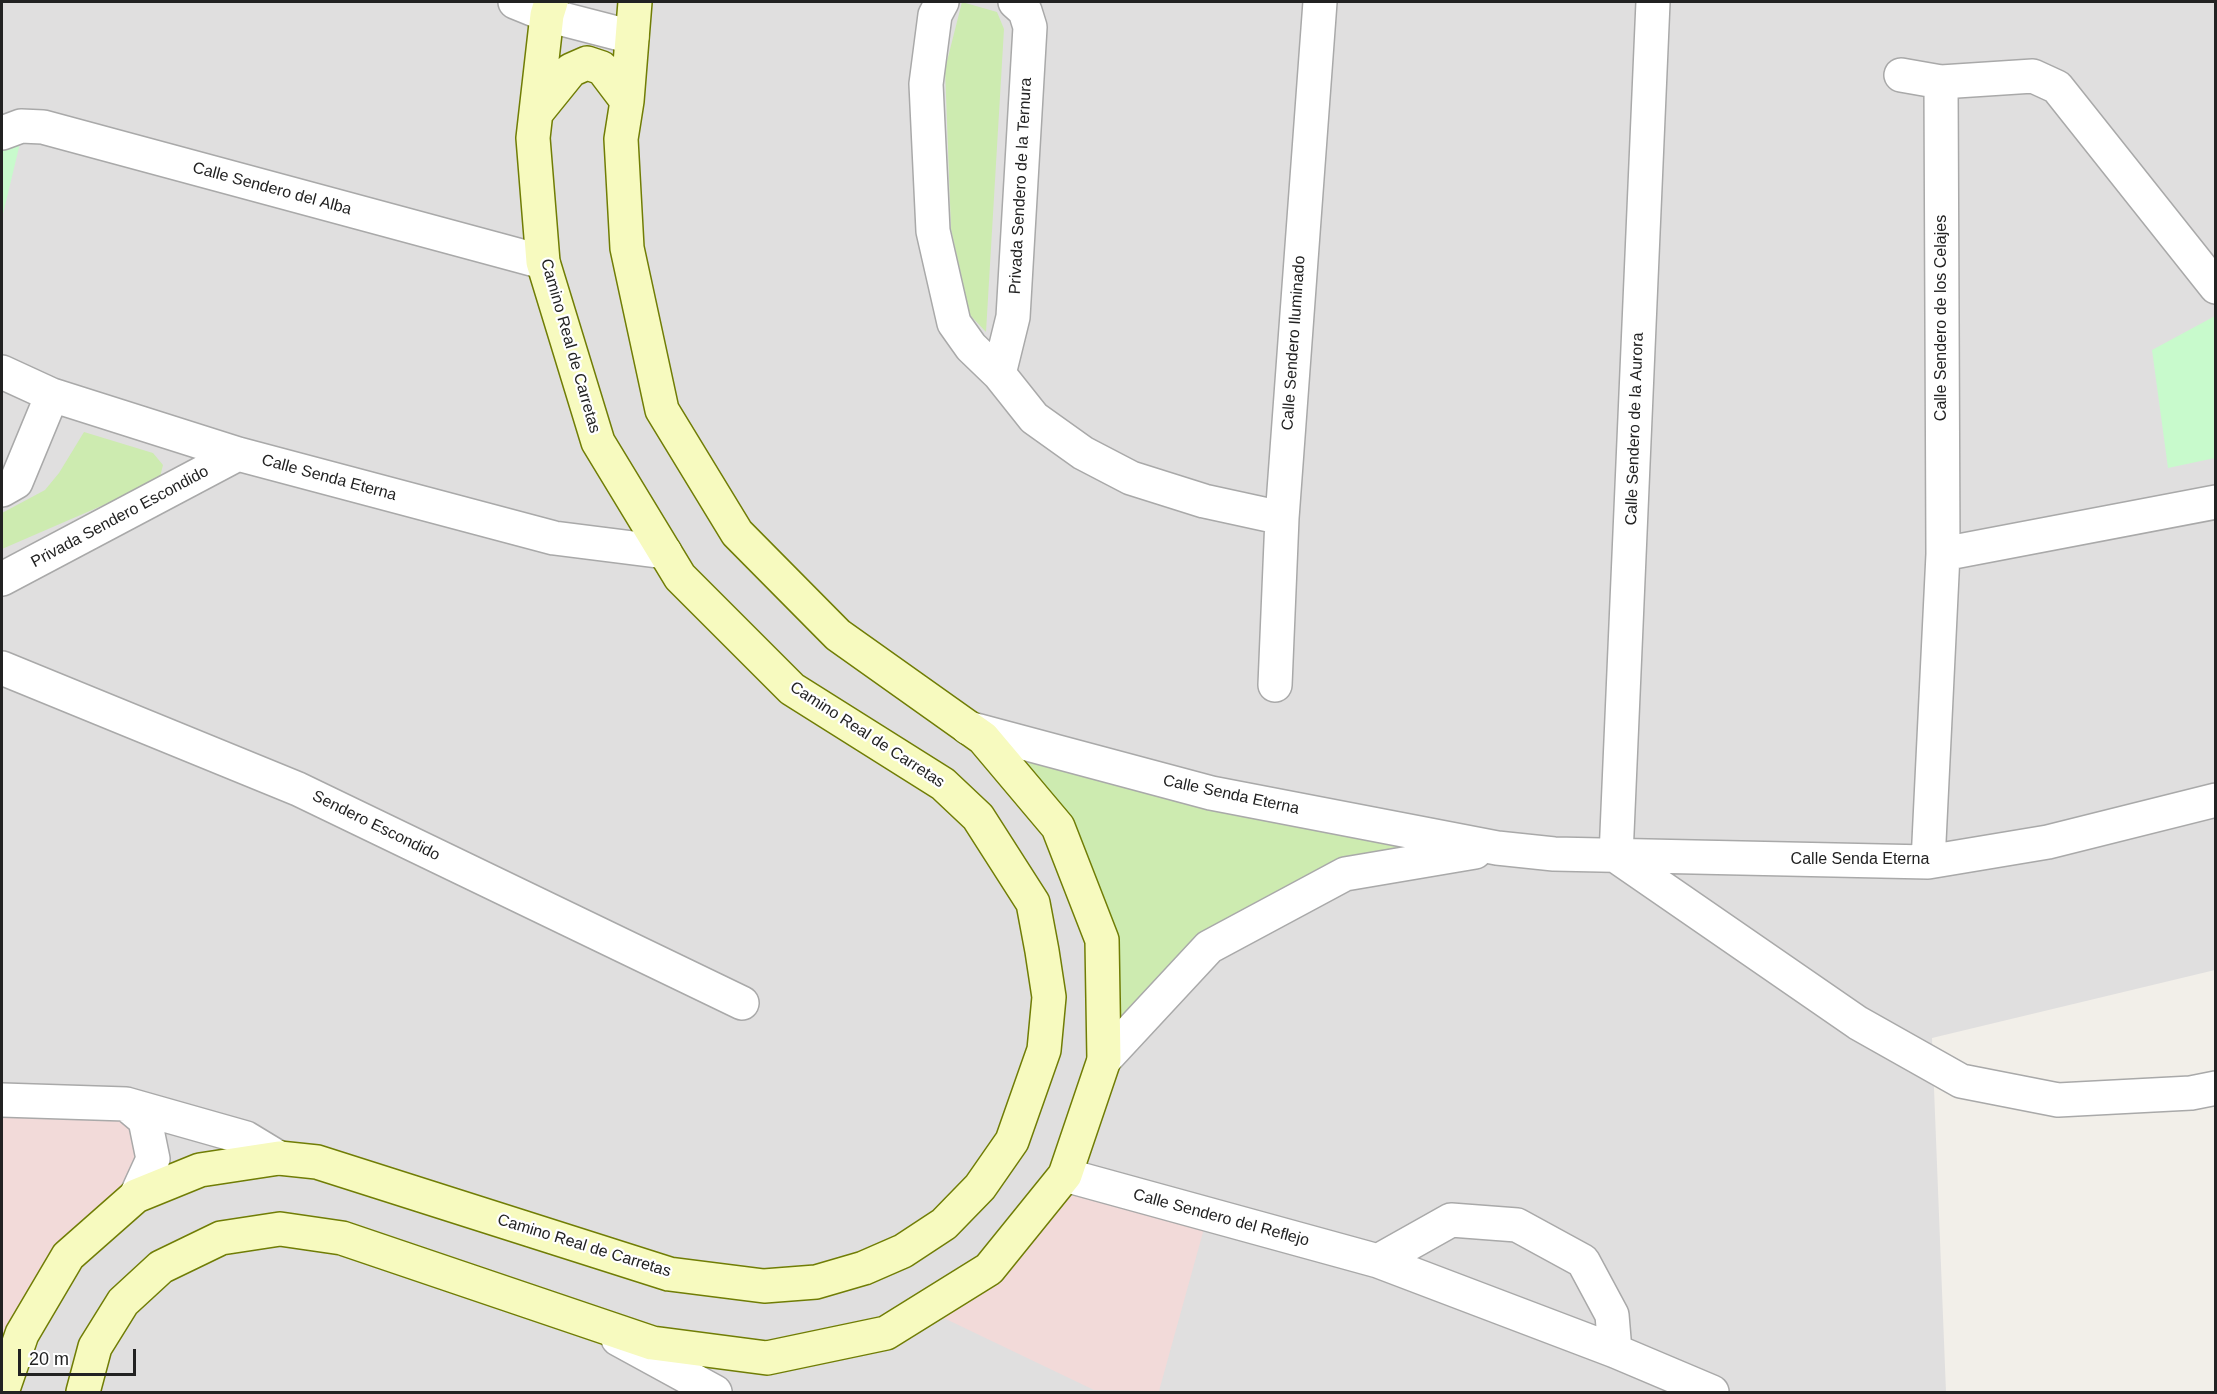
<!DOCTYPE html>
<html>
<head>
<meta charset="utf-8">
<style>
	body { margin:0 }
	#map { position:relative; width:2217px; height:1394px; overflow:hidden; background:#f2efe9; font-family:Arial,sans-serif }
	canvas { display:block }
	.frame { position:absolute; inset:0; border:3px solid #222; pointer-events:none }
	.scale { position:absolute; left:18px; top:1349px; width:118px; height:27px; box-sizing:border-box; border:3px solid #222; border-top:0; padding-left:8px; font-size:18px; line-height:21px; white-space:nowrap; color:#222; -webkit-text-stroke:4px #fff; paint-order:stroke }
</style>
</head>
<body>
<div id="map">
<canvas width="2217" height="1394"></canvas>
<div class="frame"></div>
<div class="scale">20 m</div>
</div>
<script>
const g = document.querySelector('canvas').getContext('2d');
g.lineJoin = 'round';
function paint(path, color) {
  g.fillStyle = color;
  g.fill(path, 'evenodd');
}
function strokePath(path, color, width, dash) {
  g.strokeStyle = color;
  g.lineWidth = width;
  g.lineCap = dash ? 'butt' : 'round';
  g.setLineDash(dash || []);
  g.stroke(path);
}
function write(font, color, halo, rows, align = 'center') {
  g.font = font + ' Arial,sans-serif';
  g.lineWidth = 4.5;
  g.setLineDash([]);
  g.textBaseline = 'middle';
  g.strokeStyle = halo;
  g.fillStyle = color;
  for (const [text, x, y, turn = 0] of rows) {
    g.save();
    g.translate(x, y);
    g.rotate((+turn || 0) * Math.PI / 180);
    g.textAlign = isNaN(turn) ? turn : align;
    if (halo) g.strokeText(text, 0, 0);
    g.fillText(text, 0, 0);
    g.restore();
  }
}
paint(new Path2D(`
	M2,2H2215V970L1932,1038L1946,1392H2V1338L22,1334L2,1100Z`), '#e0dfdf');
paint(new Path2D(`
	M2,1100L126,1104L153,1159L22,1334L2,1338Z
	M1065,1175L1208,1214L1159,1391L1094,1390L925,1309Z`), '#f2dad9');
paint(new Path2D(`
	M962,2L997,12L1004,29L986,332L970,315L951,229L945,69Z
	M84,432L153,453L163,465L159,481L2,549V513L45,490L59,473Z
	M983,738L1497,848L1345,874L1209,947L1104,1060L1102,940L1058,827Z`), '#cdebb0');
paint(new Path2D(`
	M22,135L2,218V148Z
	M2215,316V458L2168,468L2152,350Z`), '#c8facc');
const street = new Path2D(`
	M515,2L547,15L632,37
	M942,2L935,15L926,84L933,231L954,323L971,347L999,374L1034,418L1083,453L1131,478L1204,501L1282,518
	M1653,2L1616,856L1858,1023L1961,1081L2058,1100L2191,1093L2216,1088
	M1901,75L1941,82L2033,76L2057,87L2216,287
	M2,133L21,126L43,127L543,262
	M2,372L52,395L238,454L554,538L665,552
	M999,374L1013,317L1030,27L1025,11L1015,2
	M2,490L16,482L52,395
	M1943,554L2216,502
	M2,579L238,454
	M2,668L298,789L742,1003
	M1275,685L1282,518L1320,2
	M968,728L1211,793L1497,848L1554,854L1928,862L2048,842L2216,800
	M1928,862L1943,554L1941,82
	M1104,1060L1209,947L1345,874L1475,852
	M2,1100L126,1104L246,1138L279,1158
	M126,1104L145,1120L153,1159L136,1196
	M1065,1175L1378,1261L1615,1351L1712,1392
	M1378,1261L1451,1220L1517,1225L1583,1261L1612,1315L1615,1351
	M618,1339L715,1392`);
const secondary = new Path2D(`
	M537,112L571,70L587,63L602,68L627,101
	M2,1392L22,1334L68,1256L136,1196L200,1170L279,1158L317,1162L669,1274L764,1286L816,1282L864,1268L903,1251L944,1224L980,1187L1012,1141L1044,1050L1049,997L1042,951L1033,903L978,817L943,784L792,689L680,577L598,442L543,262L533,138L547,15L551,2
	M83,1392L95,1347L123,1302L161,1267L221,1238L280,1229L342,1238L652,1343L767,1358L886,1333L989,1269L1065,1175L1104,1060L1102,940L1058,827L983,738L838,635L737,533L662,410L627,248L621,139L627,101L635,2`);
strokePath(street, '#a9a9a9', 36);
strokePath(secondary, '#707d05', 36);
strokePath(street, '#fff', 33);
strokePath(secondary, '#f7fabf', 33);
write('16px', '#222', '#fff', [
	["Privada Sendero de la Ternura",1021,186,-87],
	["Calle Sendero del Alba",272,189,15],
	["Calle Sendero de los Celajes",1942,318,-90],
	["Calle Sendero Iluminado",1294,343,-86],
	["Camino Real de Carretas",570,346,74],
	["Calle Sendero de la Aurora",1635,429,-88],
	["Calle Senda Eterna",329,478,15],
	["Privada Sendero Escondido",120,517,-28],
	["Camino Real de Carretas",867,735,33],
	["Calle Senda Eterna",1231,795,12],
	["Sendero Escondido",376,826,26],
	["Calle Senda Eterna",1860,860],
	["Calle Sendero del Reflejo",1221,1218,15],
	["Camino Real de Carretas",584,1246,17]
]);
</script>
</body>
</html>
